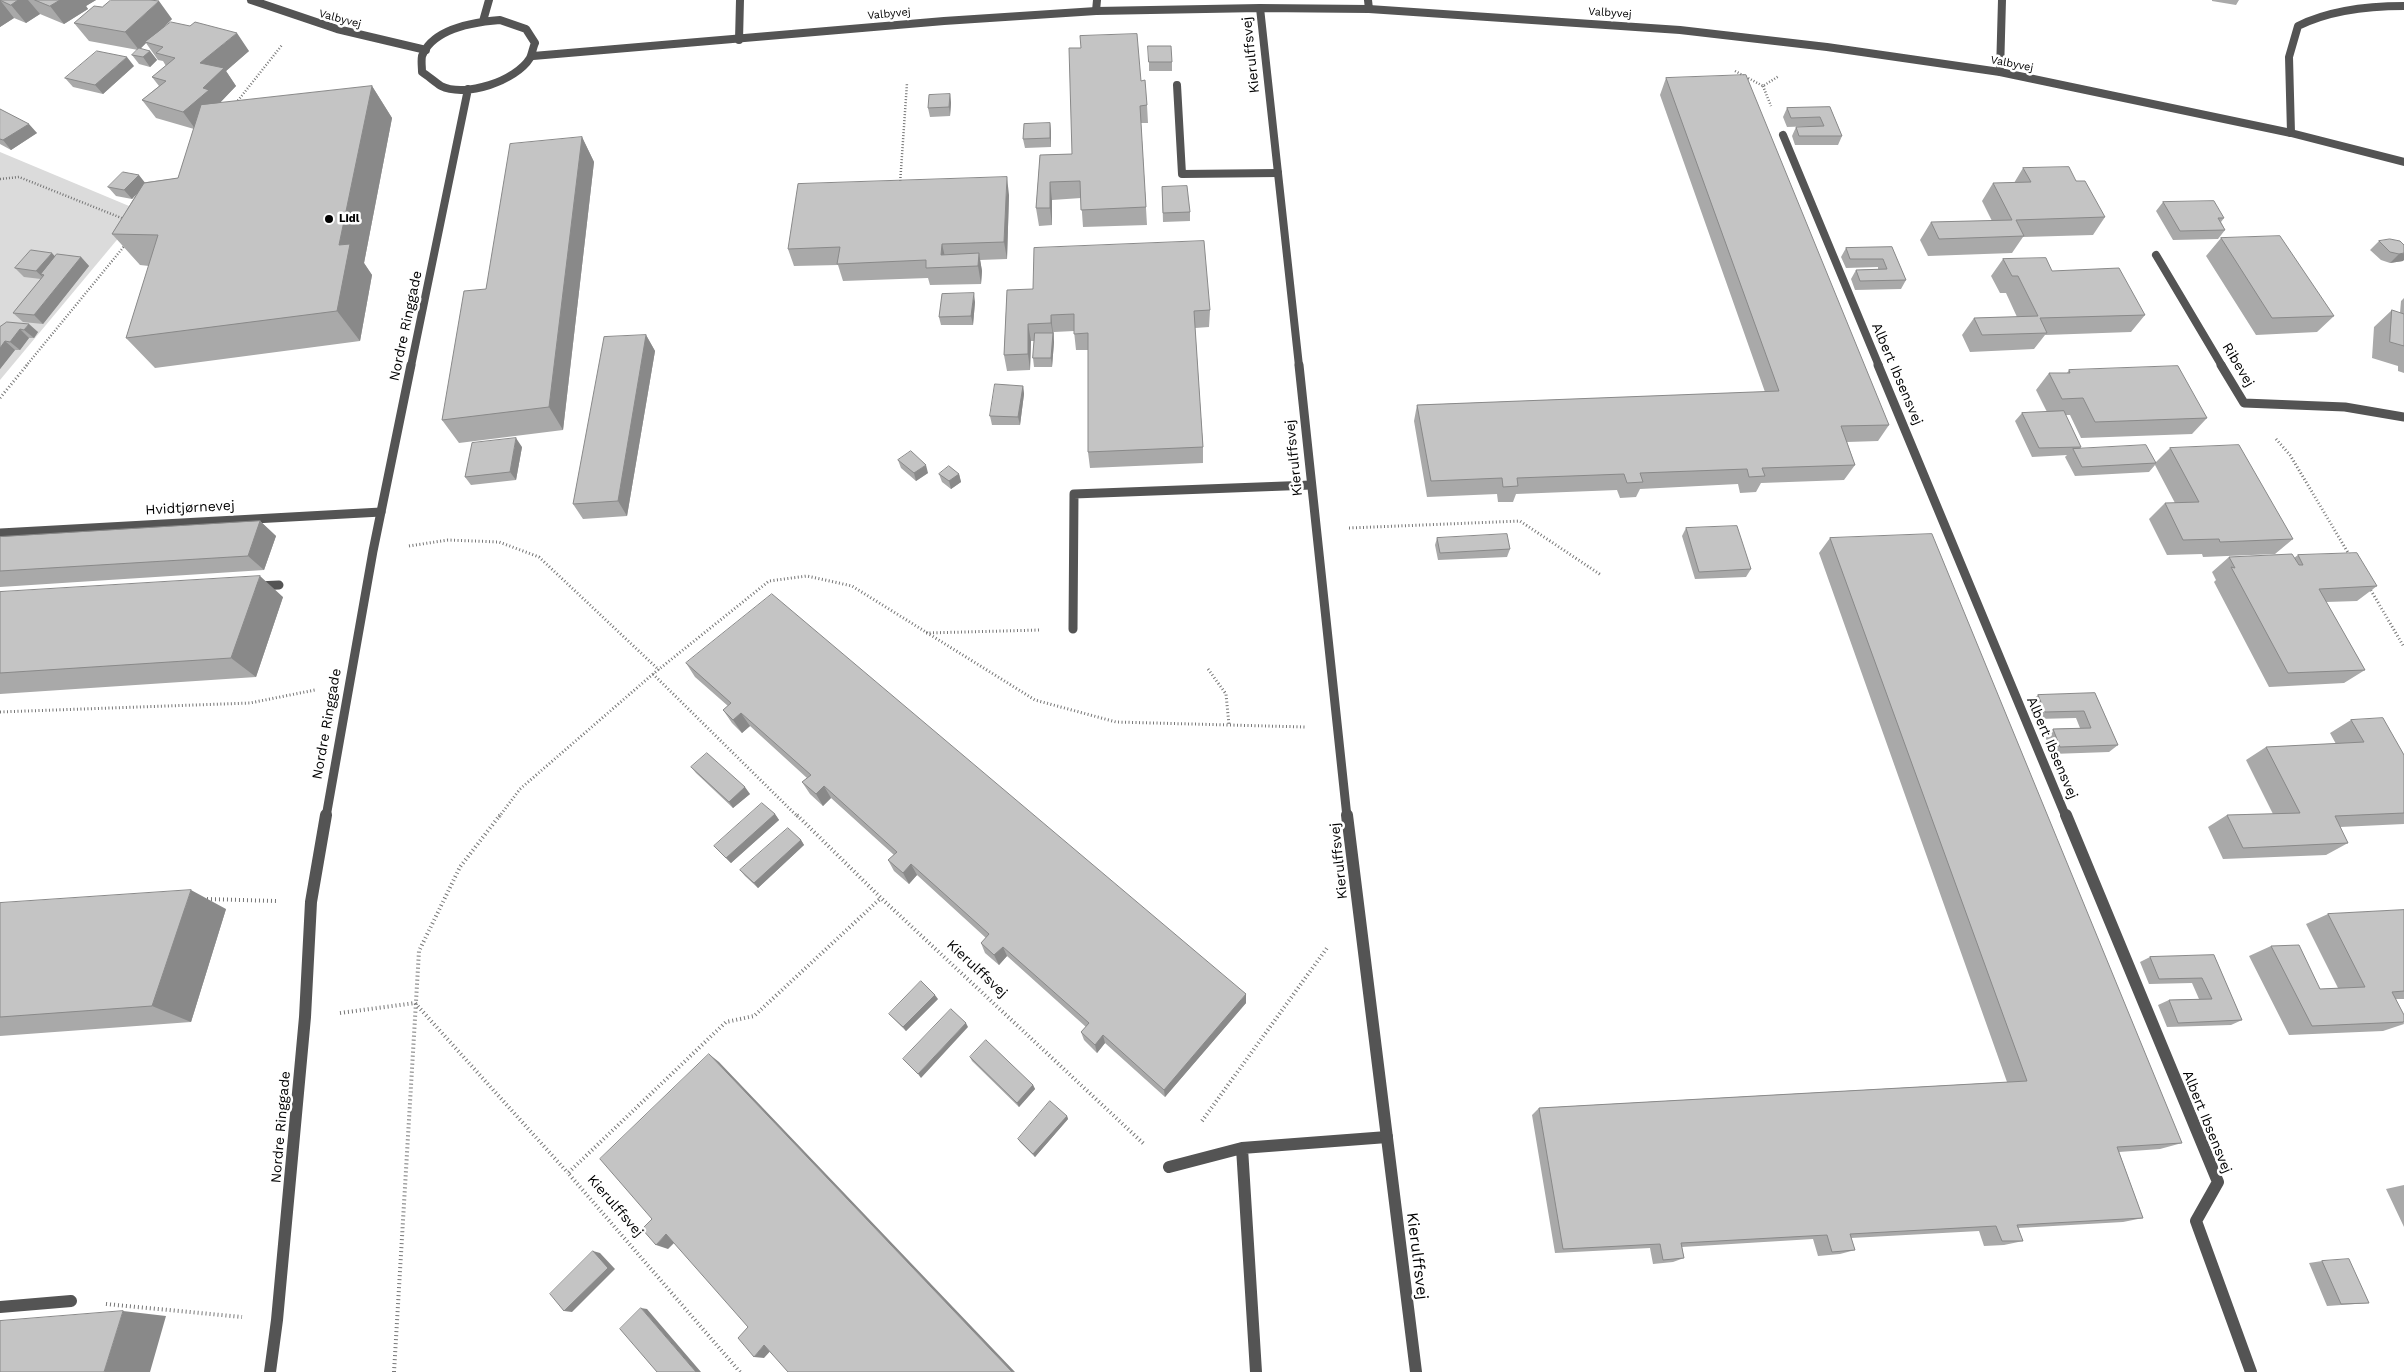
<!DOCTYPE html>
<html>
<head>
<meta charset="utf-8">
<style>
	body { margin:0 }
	canvas { display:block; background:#fff }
</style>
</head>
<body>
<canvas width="2404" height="1372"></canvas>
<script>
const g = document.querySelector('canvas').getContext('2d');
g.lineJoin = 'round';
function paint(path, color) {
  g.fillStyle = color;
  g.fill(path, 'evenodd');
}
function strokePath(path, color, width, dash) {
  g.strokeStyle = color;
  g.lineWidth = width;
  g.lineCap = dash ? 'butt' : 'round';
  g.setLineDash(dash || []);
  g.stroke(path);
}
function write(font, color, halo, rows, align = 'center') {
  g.font = font + ' "Work Sans",sans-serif';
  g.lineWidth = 5;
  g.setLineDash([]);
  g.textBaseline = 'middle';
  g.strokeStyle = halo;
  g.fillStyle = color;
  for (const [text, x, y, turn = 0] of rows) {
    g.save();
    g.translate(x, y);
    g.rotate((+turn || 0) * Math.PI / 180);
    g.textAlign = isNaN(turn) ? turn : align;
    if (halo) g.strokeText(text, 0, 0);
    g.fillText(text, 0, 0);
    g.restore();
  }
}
paint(new Path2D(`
	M0,152L141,211L0,380Z`), '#dbdbdb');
strokePath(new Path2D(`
	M1735,71L1763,86L1779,76
	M1763,86L1771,106
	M236,103L282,45
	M0,179L19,177L124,219
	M900,184L907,83
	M26,366L126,244`), '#767676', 2.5, [1, 2]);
strokePath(new Path2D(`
	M0,398L27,365
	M2276,439L2290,455L2350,556
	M1349,528L1520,521L1601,575
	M409,546L448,540L499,542L539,557L659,670
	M2369,587L2404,647
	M926,633L1040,630
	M1208,669L1226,694L1229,725
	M653,674L798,817
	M0,712L250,703L315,690
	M499,817L520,789L653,674L769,581L807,576L852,586L1035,700L1116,722L1305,727`), '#767676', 3, [1, 2.5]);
strokePath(new Path2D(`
	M797,815L881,898L1144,1144
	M207,899L276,901
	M340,1013L415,1003L568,1173
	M1202,1121L1327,948
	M106,1304L242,1317
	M394,1372L419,951L460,867L500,815
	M740,1372L568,1173L726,1022L754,1016L881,898`), '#767676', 4, [1, 3]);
strokePath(new Path2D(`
	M1368,0L1369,9
	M1096,11L1097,0
	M739,40L740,0
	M1177,85L1182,174L1278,173
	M2291,133L2289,57L2298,26C2330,10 2368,6 2404,6`), '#545454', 8);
strokePath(new Path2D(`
	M1073,629L1074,494L1311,485`), '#545454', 9);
strokePath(new Path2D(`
	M1242,1148L1256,1372
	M1169,1167L1242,1148L1387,1137`), '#545454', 12);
strokePath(new Path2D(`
	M1260,8L1299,366
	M2000,72L2002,0
	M1783,135L1879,366
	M2156,255L2222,366`), '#545454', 8);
strokePath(new Path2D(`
	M1299,365L1347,817
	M1878,365L2066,817
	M2221,365L2244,403L2345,407L2404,417
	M0,533L381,512
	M257,586L279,585`), '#545454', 9);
strokePath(new Path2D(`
	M1347,815L1416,1372
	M2066,815L2218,1182L2196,1221L2251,1372
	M0,1307L71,1301`), '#545454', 12);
strokePath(new Path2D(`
	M251,0L337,29L426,50
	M500,20L526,29L535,43C533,47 532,54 530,58C516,81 465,98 441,86C435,82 428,76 422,72C422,67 421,61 422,56C433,28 474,22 500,20Z
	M483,21L489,0
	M533,56L944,21L1096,11L1260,8L1369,9L1680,30L1827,47L2000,72L2291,133L2404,162
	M411,366L468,89`), '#545454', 8);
strokePath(new Path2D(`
	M326,817L373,551L411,365`), '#545454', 9);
strokePath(new Path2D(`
	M270,1372L277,1320L305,1017L311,902L326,815`), '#545454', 12);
paint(new Path2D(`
	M0,0H96L86,6L88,9L64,24L40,14L26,23L14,18L0,27Z
	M2212,0H2239L2236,5L2212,1Z
	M172,19L161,30L249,51L226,71L236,86L219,103L372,86L392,118L364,263L372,275L360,341L155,368L126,338L149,266L140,265L112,234L137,193L132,199L116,196L108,187L178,178L194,129L156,118L142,100L159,86L152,77L166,66L163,61L158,60L146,43L140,49L150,51L157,60L150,67L139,64L132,55L138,50L89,41L74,23Z
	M1149,62H1172V71H1149Z
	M134,66L103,94L73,87L65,78Z
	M1666,78L1889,425L1878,441L1847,442L1855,465L1844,480L1761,483L1756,492L1740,493L1738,484L1640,489L1636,497L1620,498L1617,490L1516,494L1513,502H1498L1497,494L1427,497L1414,421L1417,405L1765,392L1660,95Z
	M1141,81L1147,105L1148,123H1141L1147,225L1083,227L1081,198L1052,200V225L1039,226L1036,208L1040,155L1072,154Z
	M950,94L951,103L950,116L930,117L928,108Z
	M1830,107L1842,136L1838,145H1795L1792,136L1796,127L1816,126L1787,127L1783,117L1787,108Z
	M0,109L37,133L11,150L0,144Z
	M1050,123L1051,132V147L1025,148L1023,139Z
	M582,137L594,162L563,430L459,443L442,420L486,289Z
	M2023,168L2076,181L2105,217L2093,235L2023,237L2012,253L1928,256L1920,240L1931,222L1992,221L1982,201L1993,183H2014Z
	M1162,187L1190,212V221L1163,222Z
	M1009,195L1007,259L980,260L982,271L981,284L930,285L928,278L843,281L838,265L794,266L788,249Z
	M2163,202L2224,218L2221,222L2225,230L2218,239L2173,240L2156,211Z
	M2221,238L2334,316L2317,332L2256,335L2206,256Z
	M2379,241H2400L2403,261L2390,263L2381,260L2370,250Z
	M1892,247L1906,280L1901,289L1855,290L1851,279L1856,270L1878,269V267L1846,268L1841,257L1846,248Z
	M55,256L81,257L89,266L43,324L23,322L13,313L41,279L24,277L15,268Z
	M2003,259L2052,271L2145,315L2131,332L2045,335L2034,349L1970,352L1962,335L1974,318L2017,317L2006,293H2000L1991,276Z
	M1007,290L1210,310L1209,327L1195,328L1203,447V463L1090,468L1088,452V350H1076L1074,331L1054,332V342L1052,367H1034L1033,358L1034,341H1031L1030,370L1007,371L1004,355Z
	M2404,298V373L2398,371V366L2372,358L2374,327L2392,310L2400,313L2401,301Z
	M975,302L973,325H941L939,317Z
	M7,322L38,332L34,338H29L20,350H15L0,369V327Z
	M646,335L655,351L627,516L583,519L573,504Z
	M2069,370L2207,418L2192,434L2081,438L2070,415H2065L2081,447L2080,449L2156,462L2170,448L2293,539L2275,554L2203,557L2202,554L2167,555L2149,519L2165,503H2175L2155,465L2149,472L2075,476L2065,457L2067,455L2032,457L2015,421L2022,413L2047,412L2036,390L2049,373H2067Z
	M1023,386L1024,394L1020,425H992L990,416Z
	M522,447L516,480L471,485L465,477Z
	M898,460L928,473L916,481L901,468Z
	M939,474H959L961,482L951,489L942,482Z
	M260,521L276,536L264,570L0,587V537Z
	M1686,528L1751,569L1746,577L1695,579L1682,536Z
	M1437,538L1510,549L1507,557L1438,560L1435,545Z
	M1830,538L2182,1143L2160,1149L2119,1152L2143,1218L2123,1222L2018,1228L2023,1241L2004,1245L1984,1246L1979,1231L1851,1238L1855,1250L1840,1254L1818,1256L1813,1239L1682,1247L1684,1258L1673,1262L1653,1264L1650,1248L1555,1253L1532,1115L1539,1108L2007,1082L1819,553Z
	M2298,555L2377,586L2357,601L2326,602L2365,670L2344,683L2269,687L2214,582L2216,580L2212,572L2229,557L2294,558Z
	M0,592L283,597L256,677L0,694Z
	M686,663L1246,1003L1165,1097L1105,1043L1097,1053L1084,1040L1081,1032L1086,1027L1007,956L999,965L985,953L981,943L986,938L917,875L909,884L894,871L888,860L894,855L831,798L823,806L810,794L802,782L807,778L750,726L742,733L732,723L723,710L728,706L695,677Z
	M2095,693L2118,745L2109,752L2052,754L2045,736L2053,729L2080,728L2076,718L2037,719L2030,702L2038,695Z
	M2351,720L2404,755V824L2340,827L2348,843L2326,855L2223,859L2208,827L2227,815L2273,814L2246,760L2266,747L2336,744L2330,733Z
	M691,767L750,794L733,808L696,773Z
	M775,814L779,820L731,863L714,846Z
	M801,840L804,845L758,888L745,876L740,870Z
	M0,903L226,909L191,1022L0,1036Z
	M2404,910V999H2396L2404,1024L2383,1031L2289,1035L2249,956L2271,946L2320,989L2338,988L2306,924L2328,914Z
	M2214,955L2242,1020L2231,1025L2167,1027L2158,1005L2169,1000L2199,999L2192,983L2149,984L2140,962L2150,957Z
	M938,999L906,1031L889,1014Z
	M970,1057L1033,1085L1035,1089L1019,1107L972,1061Z
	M1067,1116L1068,1119L1035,1157L1020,1142L1018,1139Z
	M2404,1185V1227L2386,1189Z
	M2322,1261L2369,1303L2327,1306L2309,1263Z`), '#a9a9a9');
paint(new Path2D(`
	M0,0L14,18L0,27Z
	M18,0H28L40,14L26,23L11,5Z
	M60,0H96L86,6L88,9L64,24L50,6Z
	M159,1L172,19L147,43L145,42L146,43L139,50L125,32Z
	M237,33L249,51L226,71L236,86L219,104L196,130L183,112L200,63Z
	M150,51L157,60L150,67L143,57Z
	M127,57L134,66L103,94L95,85Z
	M372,86L392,118L364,263L372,275L360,341L337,311L339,245Z
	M950,94L951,103L950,116L949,107Z
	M1050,123L1051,132V147L1050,138Z
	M29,124L37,133L11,150L3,140Z
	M582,137L594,162L563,430L549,407Z
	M139,175L146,184L132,199L124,190Z
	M1007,177L1009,195L1007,259L1004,242Z
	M1050,182L1052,200V225L1050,208Z
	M942,244L946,261L941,255Z
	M52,253L60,262L41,274L46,279H45L36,271Z
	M979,253L982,271L981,284L978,266Z
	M2404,253V260L2403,261L2390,263L2399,254Z
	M81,257L89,266L43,324L34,315Z
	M974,293L975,302L973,325L971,316Z
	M1051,315L1054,342L1052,367L1051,358L1053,337L1051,323Z
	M29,324L38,332L34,338L24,330Z
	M1028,324L1031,341L1030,370L1028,354Z
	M20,329L29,338L20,350L10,342Z
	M646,335L655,351L627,516L618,501Z
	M5,341L15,350L0,369V348Z
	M1023,386L1024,394L1020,425L1018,417Z
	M516,438L522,447L516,480L510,472Z
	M926,465L928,473L916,481L914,473Z
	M959,474L961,482L951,489L949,481Z
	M260,521L276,536L264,570L248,556Z
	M260,576L283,597L256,677L231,658Z
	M741,713L750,726L742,733L733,720Z
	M824,786L831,798L823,806L816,794Z
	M745,787L750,794L733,808L729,802Z
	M775,814L779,820L731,863L726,858Z
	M801,840L804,845L758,888L754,883Z
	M911,864L917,875L909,884L903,873Z
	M191,890L226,909L191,1022L152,1006Z
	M1003,947L1007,956L999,965L994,955Z
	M1246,994V1003L1165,1097L1164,1090Z
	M935,995L938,999L906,1031L903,1027Z
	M966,1023L968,1027L921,1078L918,1074Z
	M1103,1035L1105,1043L1097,1053L1095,1045Z
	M709,1054L719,1062L1015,1372H1012Z
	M1033,1085L1035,1089L1019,1107L1017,1103Z
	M1067,1116L1068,1119L1035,1157L1033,1154Z
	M666,1234L678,1239L668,1249L656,1245Z
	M593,1251L600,1253L615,1269L572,1312L564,1311Z
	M641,1308L647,1309L701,1372H696Z
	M123,1311L166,1316L150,1372H104Z
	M764,1345L774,1347L764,1358L754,1357Z`), '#898989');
const building = new Path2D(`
	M0,0H18L11,5Z
	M35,0H60L50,6Z
	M111,0H150L159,1L125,32L74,23L94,6L102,7Z
	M171,22L190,26L195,22L237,33L200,63L224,68L203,88L209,90L183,112L142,100L166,81L152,77L175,58L156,53L163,47L145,42Z
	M1137,34L1141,81L1145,80L1147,105L1140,106L1146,207L1081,210L1080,181L1050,182V208H1036L1040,155L1072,154L1069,48H1081L1080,36Z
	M1148,46H1171L1172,62H1149Z
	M139,48L150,51L143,57L132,55Z
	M97,51L127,57L95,85L65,78Z
	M1746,75L1889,425L1841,426L1855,465L1762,468L1765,476L1749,477L1747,469L1640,473L1643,482L1627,483L1624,474L1517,478L1518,486L1503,487L1502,478L1431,481L1417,405L1779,391L1666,78Z
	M372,86L339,245L350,244L337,311L126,338L158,235L112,234L144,183L178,178L201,105Z
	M950,94L949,107L928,108L929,95Z
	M1830,107L1842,136H1799L1796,127L1824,126L1820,117L1791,118L1787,108Z
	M0,109L29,124L3,140L0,139Z
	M1050,123V138L1023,139L1024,124Z
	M582,137L549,407L442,420L464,291L486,289L510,144Z
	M2069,167L2076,181H2085L2105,217L2016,220L2024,236L1939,239L1931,222L2012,220L1993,183L2031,182L2023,168Z
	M123,172L139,175L124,190L108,187Z
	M1007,177L1004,242L942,244L941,255L979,253L978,266L926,268V260L837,264L840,247L788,249L798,184Z
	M1187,186L1190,212L1163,213L1162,187Z
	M2214,201L2224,218H2218L2225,230L2180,231L2163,202Z
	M2280,236L2334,316L2272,318L2221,238Z
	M2390,239L2400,241L2404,245V253L2399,254L2390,252L2379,241Z
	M1204,241L1210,310L1194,311L1203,447L1088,452V333L1074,334V314L1051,315V323L1028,324V354L1004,355L1007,290L1033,289L1034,248Z
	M1892,247L1906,280L1860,281L1856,270L1887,269L1883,259H1850L1846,248Z
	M31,250L52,253L36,271L15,268Z
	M57,254L81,257L34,315L13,313L44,275L41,274Z
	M2046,258L2052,271L2119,268L2145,315L2040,318L2047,333L1982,335L1974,318L2038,316L2018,276H2012L2003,259Z
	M974,293L971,316L939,317L942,294Z
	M2392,310L2404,314V346L2390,342Z
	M7,322L29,324L24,330L20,329L10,342L5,341L0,348V327Z
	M1035,333H1053L1051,358H1033Z
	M646,335L618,501L573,504L604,337Z
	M2178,366L2207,418L2095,422L2083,398L2062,399L2049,373H2070L2069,370Z
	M995,384L1023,386L1018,417L990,416Z
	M2064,411L2081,447L2039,448L2022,413Z
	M516,438L510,472L465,477L472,443Z
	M2146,445L2156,463L2082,467L2073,449Z
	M2239,445L2293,539L2220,542L2219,539L2183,540L2165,503L2199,502L2170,448Z
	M911,451L926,465L914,473L898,460Z
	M949,466L959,474L949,481L939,474Z
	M260,521L248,556L0,571V537Z
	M1737,526L1751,569L1699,572L1686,528Z
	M1507,534L1510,549L1440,553L1437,538Z
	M1932,534L2182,1143L2117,1147L2143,1218L2017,1225L2023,1241H2002L1996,1226L1850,1234L1855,1250L1832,1252L1827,1235L1681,1243L1684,1258L1663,1260L1660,1244L1563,1249L1539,1108L2027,1081L1830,538Z
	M2357,553L2377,586L2319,589L2365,670L2288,673L2231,567L2235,568L2229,557L2292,554L2299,565H2303L2298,555Z
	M260,576L231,658L0,673V592Z
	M772,594L1246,994L1164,1090L1103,1035L1095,1045L1081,1032L1089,1023L1003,947L994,955L981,943L989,934L911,864L903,873L888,860L897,852L824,786L816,794L802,782L811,775L741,713L733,720L723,710L731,703L686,663Z
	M2095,693L2118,745L2060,747L2053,729L2091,728L2084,711L2045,712L2038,695Z
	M2383,718L2404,755V813L2335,816L2348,843L2243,848L2227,815L2300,813L2266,747L2364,742L2351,720Z
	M707,753L745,787L729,802L691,767Z
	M762,803L775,814L726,858L714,846Z
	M788,828L801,840L754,883L740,870Z
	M191,890L152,1006L0,1017V903Z
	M2404,910V991L2392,992L2404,1015V1022L2312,1026L2271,946L2299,945L2320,989L2365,987L2328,914Z
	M2214,955L2242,1020L2178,1023L2169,1000L2212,999L2202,978L2159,979L2150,957Z
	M921,981L935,995L903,1027L889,1014Z
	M951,1009L966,1023L918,1074L903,1059Z
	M986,1040L1033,1085L1017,1103L970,1057Z
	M709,1054L1012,1372H788L764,1345L754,1357L738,1338L748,1327L666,1234L656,1245L642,1229L652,1219L600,1159Z
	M1050,1101L1067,1116L1033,1154L1018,1139Z
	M593,1251L608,1268L564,1311L550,1294Z
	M2349,1259L2369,1303L2341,1304L2322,1261Z
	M641,1308L696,1372H657L620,1329Z
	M123,1311L104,1372H0V1321Z`);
paint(building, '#c4c4c4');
strokePath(building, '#898989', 1);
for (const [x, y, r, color] of [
	[329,219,5,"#000"]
]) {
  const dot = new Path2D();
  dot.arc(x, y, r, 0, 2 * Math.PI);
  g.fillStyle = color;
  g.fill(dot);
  strokePath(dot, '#fff', 2);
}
write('11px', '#000', '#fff', [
	["Valbyvej",1610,13,4],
	["Valbyvej",889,14,-5],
	["Valbyvej",340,19,15],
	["Valbyvej",2012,64,11]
]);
write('bold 11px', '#000', '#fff', [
	["Lidl",339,219]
], 'left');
write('14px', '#000', '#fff', [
	["Kierulffsvej",1251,55,-96],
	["Nordre Ringgade",406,326,-78],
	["Ribevej",2238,365,59],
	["Albert Ibsensvej",1897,374,67],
	["Kierulffsvej",1294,458,-96],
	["Hvidtjørnevej",190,508,-3],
	["Nordre Ringgade",327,724,-80],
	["Albert Ibsensvej",2052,748,67],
	["Kierulffsvej",1339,861,-96],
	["Kierulffsvej",977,969,43],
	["Albert Ibsensvej",2207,1122,68],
	["Nordre Ringgade",281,1127,-85],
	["Kierulffsvej",615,1206,49]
]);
write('16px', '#000', '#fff', [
	["Kierulffsvej",1417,1256,83]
]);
</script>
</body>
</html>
